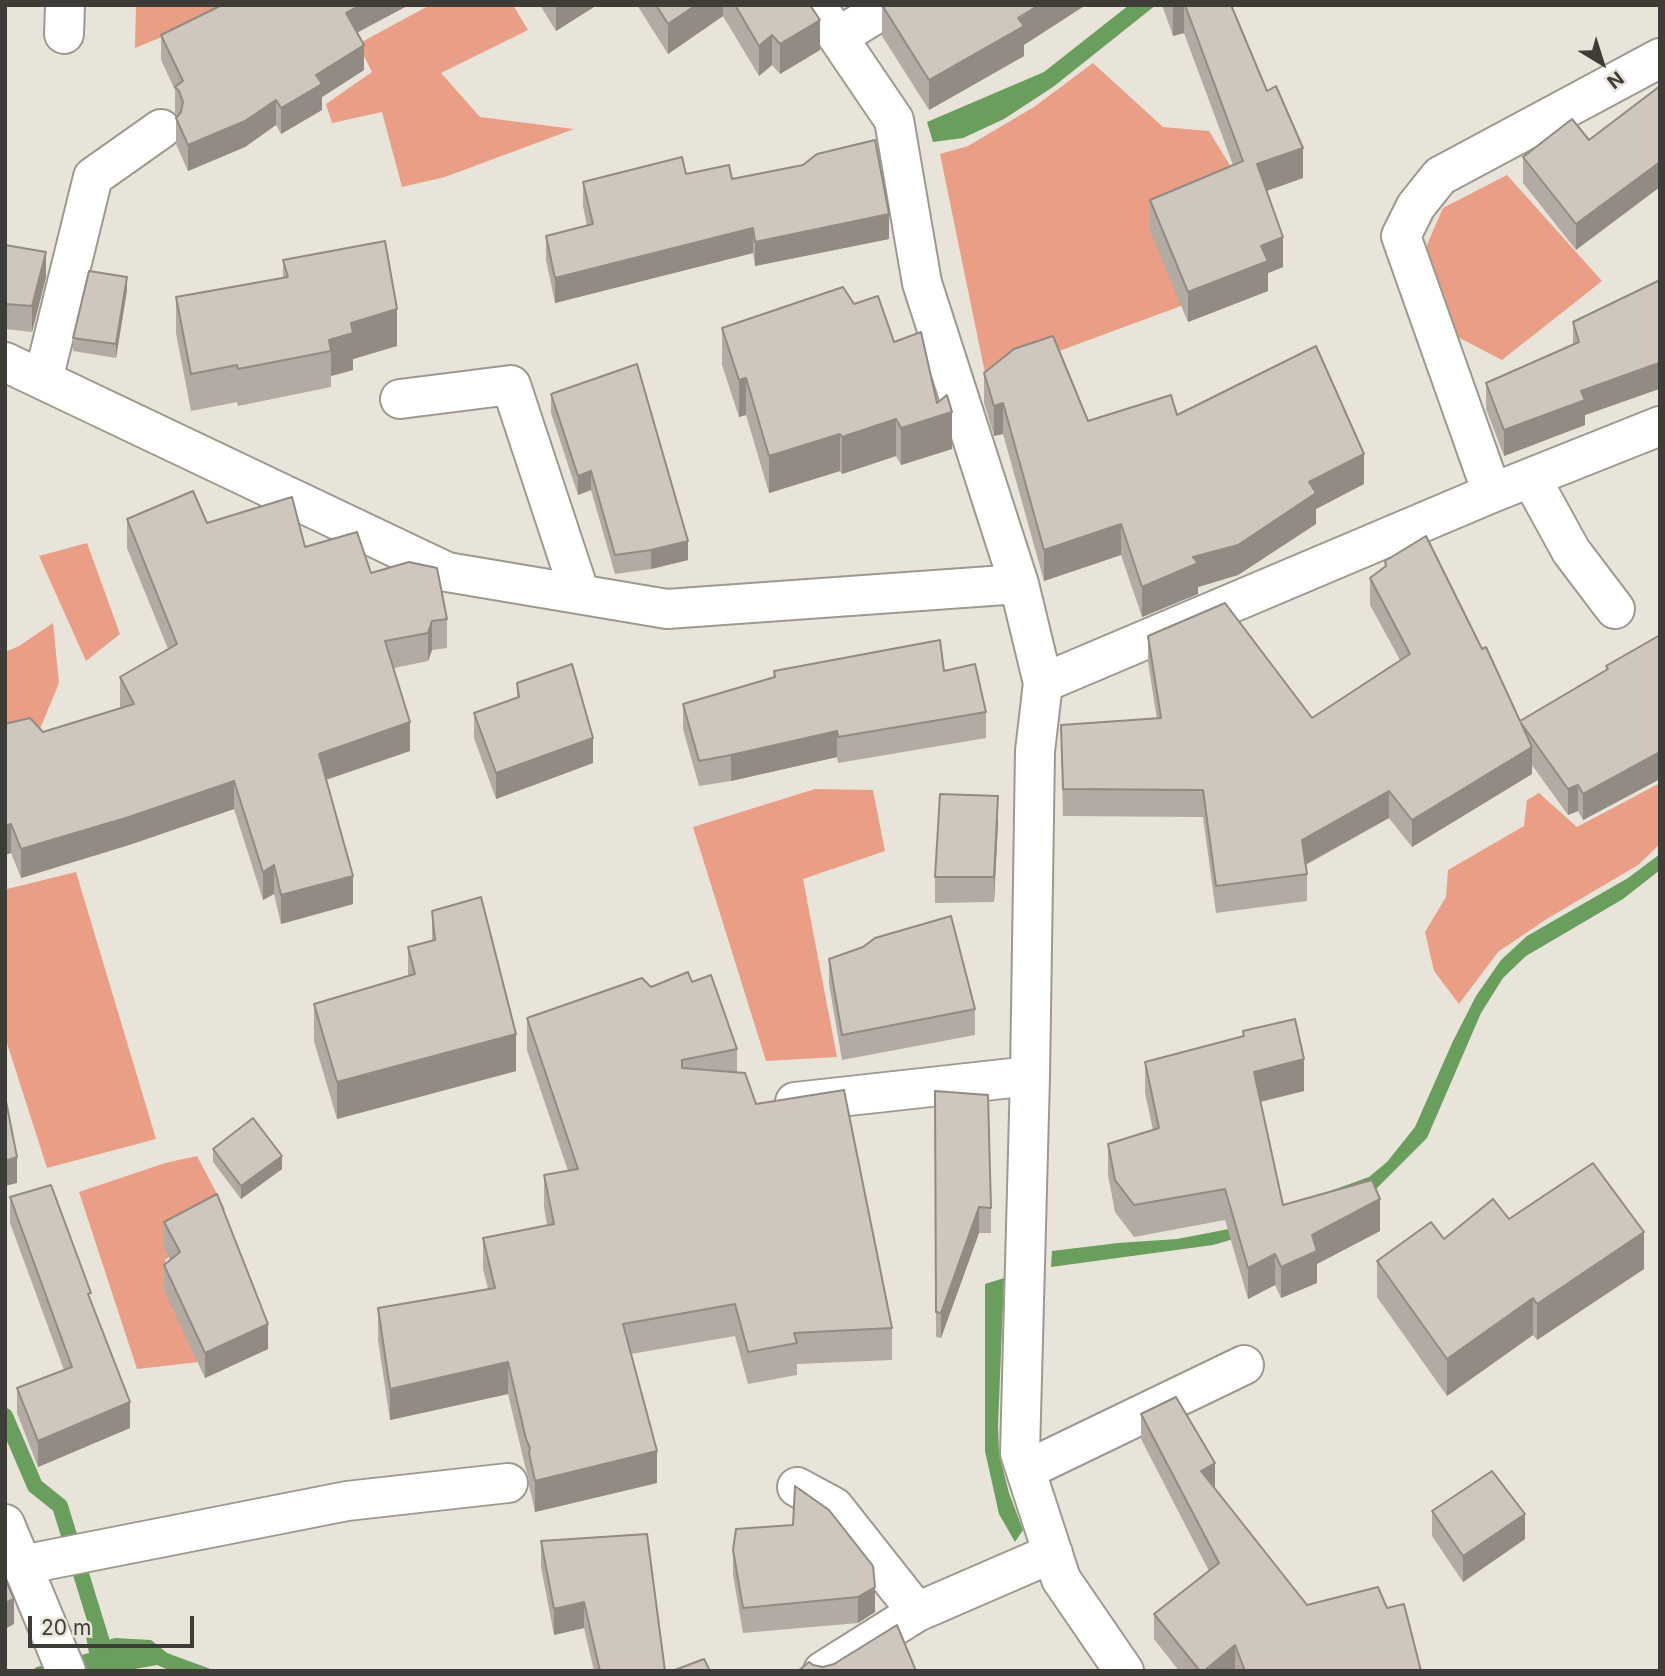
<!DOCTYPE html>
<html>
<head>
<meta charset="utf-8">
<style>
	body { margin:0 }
	#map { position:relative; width:1665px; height:1676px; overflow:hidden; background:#e9e4d9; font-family:Inter,sans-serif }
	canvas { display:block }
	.frame { position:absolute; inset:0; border:7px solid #3e3c37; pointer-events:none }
	.north { position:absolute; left:1567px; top:28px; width:70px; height:70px; -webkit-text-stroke:5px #e9e4d9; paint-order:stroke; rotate:142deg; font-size:19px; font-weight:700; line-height:28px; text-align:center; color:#3e3c37 }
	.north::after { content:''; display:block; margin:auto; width:24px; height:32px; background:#3e3c37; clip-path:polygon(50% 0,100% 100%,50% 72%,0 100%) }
	.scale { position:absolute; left:28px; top:1616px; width:166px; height:32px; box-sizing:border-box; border:4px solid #3e3c37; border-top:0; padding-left:9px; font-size:21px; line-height:24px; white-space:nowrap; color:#3e3c37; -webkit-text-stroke:5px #e9e4d9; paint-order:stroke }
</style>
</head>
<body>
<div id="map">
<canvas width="1665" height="1676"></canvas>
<div class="frame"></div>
<div class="north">N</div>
<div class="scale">20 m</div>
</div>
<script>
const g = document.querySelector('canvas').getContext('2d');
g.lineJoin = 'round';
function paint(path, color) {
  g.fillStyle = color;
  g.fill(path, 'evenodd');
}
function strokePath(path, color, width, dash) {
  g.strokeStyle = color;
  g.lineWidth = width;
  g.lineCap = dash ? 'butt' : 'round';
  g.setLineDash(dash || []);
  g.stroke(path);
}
paint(new Path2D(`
	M136,5H240L135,48Z
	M430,5H513L528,30L441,73L480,117L574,129L445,177L402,187L382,112L332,123L326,104L372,72L358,44Z
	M1093,63L1163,127L1209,131L1234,172L1181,306L986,378L940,154L968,146L1034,107Z
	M1507,175L1602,281L1502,360L1452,334L1426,247L1443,208Z
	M87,543L120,634L86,661L39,556Z
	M53,623L59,683L37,736L5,742V652L19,646Z
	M1660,783V844L1638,865L1545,920L1498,952L1459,1004L1434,971L1425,932L1446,897L1448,870L1524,826L1527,800L1539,793L1577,827Z
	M815,789L873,790L885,851L803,879L837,1057L766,1061L693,827Z
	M76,872L156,1139L47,1168L5,1037V886L7,889Z
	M197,1156L225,1209L165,1260L199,1362L137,1369L79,1192L165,1163Z`), '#e99e85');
paint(new Path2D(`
	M1129,5H1156L1053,87L1004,119L963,138L933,142L927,122L1044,72Z
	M1660,854V870L1623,899L1526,956L1503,978L1481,1013L1427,1138L1376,1189L1244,1236L1213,1245L1051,1267L1052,1251L1118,1243L1177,1239L1234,1228L1294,1204L1369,1177L1387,1162L1415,1127L1453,1041L1476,996L1501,960L1527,936L1628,878Z
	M1004,1278L998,1426L999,1454L1009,1493L1023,1530L1015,1542L999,1514L985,1451V1284Z
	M86,1636L102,1642L115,1638L151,1640L167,1653L216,1671H171L157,1665L124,1671H31L37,1667L89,1653Z`), '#699e5d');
strokePath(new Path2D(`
	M5,1416L35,1486L60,1506L102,1642`), '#699e5d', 16);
const minor = new Path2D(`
	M816,5L894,120L922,283L1019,584L1043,683L1035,751L1030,1076L1020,1453L1061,1579L1124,1671
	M64,34L65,5
	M838,37L890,5
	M5,362L447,572L667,609L1019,584
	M43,380L93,177L161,129
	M400,399L511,385L580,594
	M1531,478L1571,551L1615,609
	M1492,493L1401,236L1416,206L1440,176L1660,58
	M1043,683L1492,493L1660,426
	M795,1102L1030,1076
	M1026,1470L1244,1365
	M797,1487L834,1507L917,1612
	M5,1524L66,1671
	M22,1565L347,1501L508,1483
	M823,1671L917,1612L1053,1553`);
strokePath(minor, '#9d998f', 42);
strokePath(minor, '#fff', 38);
paint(new Path2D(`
	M222,5H409L357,33L364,70L322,97V110L281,134L276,125L245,147L188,171L176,144V118L178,116L175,113V90L161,60V35Z
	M540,5H597L556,31Z
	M637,5H810L820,50L780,74L772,65L759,76L723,16L668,54Z
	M882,5L1024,45V56L929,110L882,36Z
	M1162,5H1231L1303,178L1267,191L1283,267L1268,273V291L1188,322L1150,231V200L1233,165L1184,33L1173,36Z
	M1589,140L1576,250L1523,183V157Z
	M686,174L732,179L889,239L755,266L753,253L555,303L546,260V236L587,226L583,206V182Z
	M5,245L46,277L32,332L5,329Z
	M283,260L397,346L353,359V370L331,376V387L238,406L237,402L191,411L176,333V297L283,278Z
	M1660,280V389H1659L1585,415V425L1504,456L1486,409V383L1573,345V322Z
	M127,290L116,358L73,351V338Z
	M854,304L894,342L937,403L952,449L901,465L896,456L842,474L840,471L769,493L746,415L739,417L722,365V328Z
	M984,373L1088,421L1177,415L1364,484L1316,509V524L1238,575L1198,587V594L1142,617L1121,555L1044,581L1003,434L994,436L984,403Z
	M551,394L688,560L651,569L615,574L591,490L578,495L551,413Z
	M127,519L207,523L305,547L371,573L447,619V648L432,650L428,661L394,668L410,751L326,780L353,904L281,924L274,894L263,900L234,809L129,845L21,878L11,853L5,855V724L43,732L121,708L120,706V677L168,649L127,548Z
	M1385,561L1482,649L1520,721L1606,670V666L1660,635V779L1583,820L1578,811L1568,815L1532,765V774L1412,847L1389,818L1306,865L1307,874V901L1216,913L1203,817L1063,816L1061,725L1157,719L1148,662V636L1312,718L1400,660L1370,605V578L1385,567Z
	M774,671H944L986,712V738L838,763L837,757L731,781L699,786L683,729V704L774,678Z
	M517,683L593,763L496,799L474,738V713L517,698Z
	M998,822L994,902L935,903V877Z
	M432,911L516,1071L337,1119L314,1041V1004L408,976V947L432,941Z
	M829,959L975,1009V1035L842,1060L829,984Z
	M692,982L737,1049V1072L892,1328V1360L797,1364V1375L748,1384L735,1336L631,1354L657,1483L535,1512L529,1485V1479L526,1470L508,1394L390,1420L378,1340V1308L488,1289L483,1269V1238L547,1225L544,1207V1175L568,1171L527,1050V1018L651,987Z
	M1243,1031L1304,1091L1261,1102L1283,1205L1380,1231L1317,1264V1283L1281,1298L1275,1285L1248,1299L1225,1220L1134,1237L1115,1212L1108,1175V1144L1153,1130L1145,1093V1062L1243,1036Z
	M935,1091L991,1208V1233H979L941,1338L936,1337Z
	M213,1149L282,1169L241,1199L213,1162Z
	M10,1197L91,1301L130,1428L38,1467L17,1413V1388L64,1370L10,1223Z
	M1509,1219L1644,1269L1537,1340L1533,1335L1447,1396L1377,1297V1261Z
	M164,1222L268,1349L205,1378L164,1290V1265L170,1260L164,1247Z
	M1141,1414L1215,1488L1307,1605L1387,1608L1421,1671H1179L1154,1639V1614L1209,1571L1141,1439Z
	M1432,1511L1525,1539L1463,1582L1432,1536Z
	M541,1541L665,1671H594L584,1628L554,1635L541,1567Z
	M733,1550L873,1566L875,1612L858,1623L743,1633L733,1575Z`), '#b2aaa3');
paint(new Path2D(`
	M360,5H409L346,38V13Z
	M556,5H597L556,31Z
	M696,5H723V16L668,54V24Z
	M1039,5H1086L1024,45V56L929,110V80Z
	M1176,5H1184V33L1173,36V6Z
	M820,20V50L780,74V44Z
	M772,35V65L759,76V46Z
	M364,45V70L322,97V110L281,134V108L316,75Z
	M276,100V125L245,147L188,171V145Z
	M1303,148V178L1257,194V164Z
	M1660,162V187L1576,250V224Z
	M889,214V239L755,266V242Z
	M753,228V253L555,303V278Z
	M1283,237V267L1268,273V291L1188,322V292L1261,246Z
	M46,252V277L32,332V306Z
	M127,277V290L116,358V344Z
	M397,309V346L353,359V370L331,376V351L329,340L351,323Z
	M1659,363V389L1585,415V425L1504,456V430L1581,391Z
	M746,378V415L739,417V380Z
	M1003,403V434L994,436V406Z
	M952,412V449L901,465V428Z
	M896,419V456L842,474V437Z
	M840,434V471L769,493V456Z
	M1364,454V484L1316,509V524L1238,575L1198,587V594L1142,617V587L1193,557L1309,482Z
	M591,471V490L578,495V476Z
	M1121,524V555L1044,581V550Z
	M688,541V560L651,569V550Z
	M432,621V650L428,661V633Z
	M410,722V751L319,782V754Z
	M837,731V757L731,781V755Z
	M593,738V763L496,799V773Z
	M1532,747V774L1412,847V820Z
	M1660,752V779L1583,820V794Z
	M234,781V809L129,845L21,878V849Z
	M1578,785V811L1568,815V789Z
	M1389,791V818L1302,866V840Z
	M998,796V822L994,902V877Z
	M11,824V853L5,855V826Z
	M274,865V894L263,900V872Z
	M353,876V904L281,924V895Z
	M516,1034V1071L337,1119V1082Z
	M1304,1059V1091L1254,1103V1072Z
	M282,1156V1169L241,1199V1186Z
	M17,1157V1183L5,1186V1161Z
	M1380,1199V1231L1317,1264V1283L1281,1298V1267L1312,1235Z
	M979,1207V1233L941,1338V1313Z
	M1644,1232V1269L1537,1340V1304Z
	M1275,1254V1285L1248,1299V1268Z
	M1533,1298V1335L1447,1396V1359Z
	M268,1324V1349L205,1378V1353Z
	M508,1362V1394L390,1420V1389Z
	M130,1402V1428L38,1467V1441Z
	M657,1451V1483L535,1512V1481Z
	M1215,1463V1488L1201,1471Z
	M1525,1514V1539L1463,1582V1556Z
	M875,1587V1612L858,1623V1597Z
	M14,1599V1624L5,1629V1603Z
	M584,1602V1628L554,1635V1609Z
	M1235,1645V1671H1204Z`), '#918b84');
const building = new Path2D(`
	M222,5H360L346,13L364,45L316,75L322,84L281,108L276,100L245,121L188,145L176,118L181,112L183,102L179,91L175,87L183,81L161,35Z
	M656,5H696L668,24Z
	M735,5H810L820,20L780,44L772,35L759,46Z
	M882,5H1039L1018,18L1024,26L929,80Z
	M1185,5H1231L1267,91L1276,86L1303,148L1257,164L1283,237L1261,246L1268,261L1188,292L1150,200L1243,161Z
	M1660,86V162L1576,224L1523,157L1572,119L1589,140Z
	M875,140L889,214L755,242L753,228L555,278L546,236L593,224L583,182L682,157L686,174L729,165L732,179L803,165L817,154Z
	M385,241L397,309L351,323L353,333L329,340L331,351L238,369L237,365L191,374L176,297L288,277L283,260Z
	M5,245L46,252L32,306L5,304Z
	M89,271L127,277L116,344L73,338Z
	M1660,280V364L1659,363L1581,391L1585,400L1504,430L1486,383L1579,342L1573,322Z
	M843,287L854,304L878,296L894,342L921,332L937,403L947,395L952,412L901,428L896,419L842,437L840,434L769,456L746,378L739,380L722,328Z
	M1053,336L1088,421L1171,395L1177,415L1316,346L1364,454L1309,482L1316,493L1238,545L1193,557L1198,563L1142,587L1121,524L1044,550L1003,403L994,406L984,373L1014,349Z
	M637,364L688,541L651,550L615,555L591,471L578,476L551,394Z
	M193,491L207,523L292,497L305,547L357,532L371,573L409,562L437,568L447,619L432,621L428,633L385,641L410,722L319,754L353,876L281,895L274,865L263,872L234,781L129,817L21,849L11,824L5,826V724L30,718L43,732L134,704L120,677L177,644L127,519Z
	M1426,536L1482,649L1486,647L1520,721L1608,669L1606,666L1660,635V752L1583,794L1578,785L1568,789L1521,723L1532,747L1412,820L1389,791L1302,840L1307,874L1216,886L1203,790L1063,789L1061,725L1161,718L1148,636L1225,603L1312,718L1410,654L1370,578L1386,566L1385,561Z
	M940,640L944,671L975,664L986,712L838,737L837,731L731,755L699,761L683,704L775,677L774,671Z
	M572,664L593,738L496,773L474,713L519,697L517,683Z
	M940,794L998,796L994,877H935Z
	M481,897L516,1034L337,1082L314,1004L415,974L408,947L435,940L432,911Z
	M951,916L975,1009L842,1035L829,959L863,947L875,938Z
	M688,972L692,982L711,975L737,1049L682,1060V1068L745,1073L756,1104L844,1090L892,1328L794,1333L797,1343L748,1352L735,1304L623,1324L657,1451L535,1481L529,1453L530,1448L526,1439L508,1362L390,1389L378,1308L495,1288L483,1238L554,1224L544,1175L578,1169L527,1018L642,978L651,987Z
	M1295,1019L1304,1059L1254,1072L1283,1205L1372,1180L1380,1199L1312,1235L1317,1251L1281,1267L1275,1254L1248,1268L1225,1189L1134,1205L1115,1180L1108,1144L1159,1128L1145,1062L1244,1036L1243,1031Z
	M935,1091L988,1095L991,1208L979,1207L941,1313L936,1312Z
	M5,1096L17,1157L5,1161Z
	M253,1118L282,1156L241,1186L213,1149Z
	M1593,1163L1644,1232L1537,1304L1533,1298L1447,1359L1377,1261L1431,1222L1444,1239L1493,1199L1509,1219Z
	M51,1185L91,1293L88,1294L130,1402L38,1441L17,1388L72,1367L10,1197Z
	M217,1194L268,1324L205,1353L164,1265L180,1252L164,1222Z
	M1176,1397L1215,1463L1201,1471L1307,1605L1378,1587L1387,1608L1404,1604L1421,1671H1245L1235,1645L1204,1671H1200L1154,1614L1219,1563L1141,1414Z
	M1492,1471L1525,1514L1463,1556L1432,1511Z
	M795,1486L829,1510L873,1566L875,1587L858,1597L743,1608L733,1550L736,1529L793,1525Z
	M647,1534L665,1671H600L584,1602L554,1609L541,1541Z
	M5,1578L14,1599L5,1603Z
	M897,1625L916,1671H798L809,1662L813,1665L823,1667L834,1664Z
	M704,1659L710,1671H672Z`);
paint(building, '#cfc6bd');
strokePath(building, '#918b84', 2);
</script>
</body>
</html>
